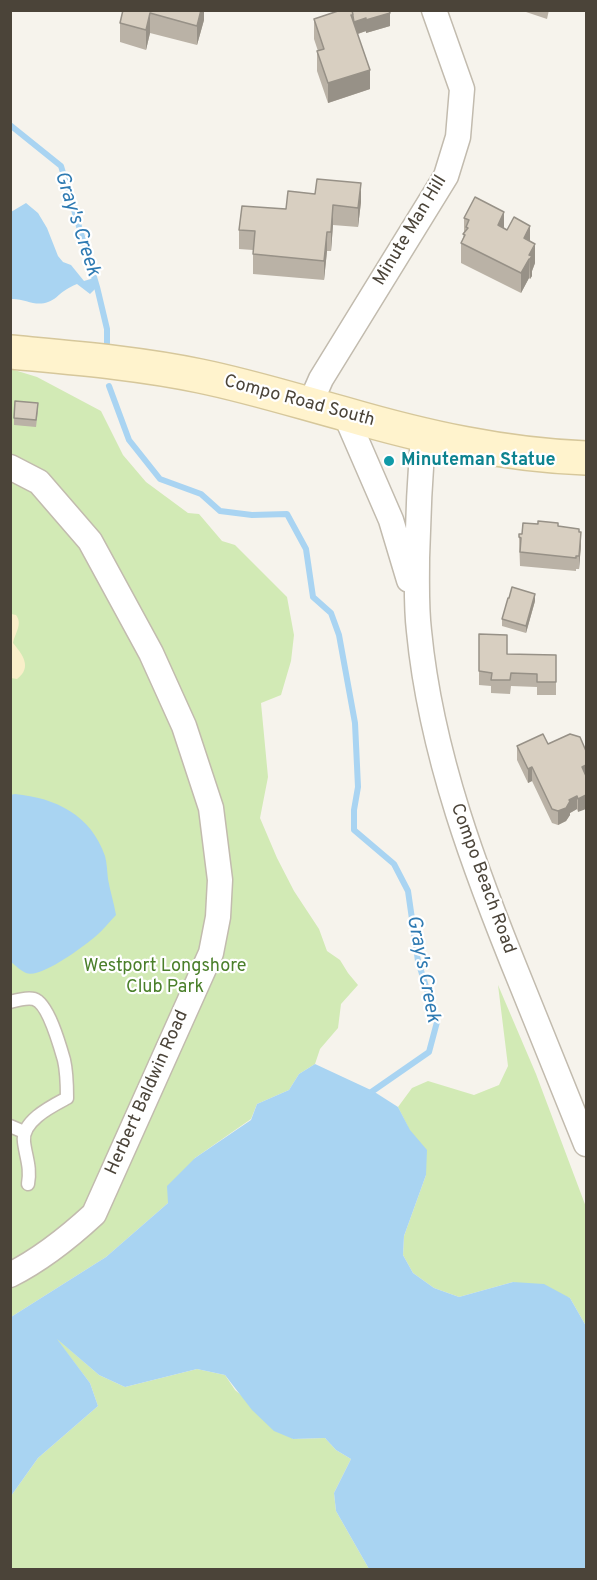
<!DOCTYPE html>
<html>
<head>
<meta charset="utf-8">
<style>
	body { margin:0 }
	#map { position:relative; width:597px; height:1580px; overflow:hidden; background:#f6f3ec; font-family:Overpass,sans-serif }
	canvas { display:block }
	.frame { position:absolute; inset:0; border:12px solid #4b4439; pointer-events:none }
</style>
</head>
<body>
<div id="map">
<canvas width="597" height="1580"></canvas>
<div class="frame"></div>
</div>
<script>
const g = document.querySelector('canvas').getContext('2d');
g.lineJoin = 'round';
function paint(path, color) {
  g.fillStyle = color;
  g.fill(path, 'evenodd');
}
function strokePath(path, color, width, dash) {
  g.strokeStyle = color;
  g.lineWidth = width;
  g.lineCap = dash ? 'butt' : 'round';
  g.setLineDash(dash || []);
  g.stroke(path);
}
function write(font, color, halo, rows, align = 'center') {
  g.font = font + ' Overpass,sans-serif';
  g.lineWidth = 4.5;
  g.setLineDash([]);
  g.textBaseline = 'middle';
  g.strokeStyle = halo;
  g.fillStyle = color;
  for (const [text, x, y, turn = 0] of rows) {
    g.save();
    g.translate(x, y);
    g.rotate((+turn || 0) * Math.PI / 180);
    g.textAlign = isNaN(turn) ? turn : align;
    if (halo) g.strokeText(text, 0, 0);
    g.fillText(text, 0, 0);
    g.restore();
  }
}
paint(new Path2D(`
	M11,369L37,377L101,411L123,455L146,482L188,513L199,514L222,541L235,545L287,597L294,635L291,661L281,695L261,703L268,777L260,818L277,858L294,891L319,929L327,951L340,960L348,973L358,985L341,1004L338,1028L320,1049L315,1064L299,1074L289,1090L257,1104L251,1119L195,1158L168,1203L106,1257L11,1317Z
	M498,985L536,1074L586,1207V1326L570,1298L513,1282L459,1297L434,1288L413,1273L403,1255L404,1236L426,1175L407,1125L398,1107L412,1088L428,1081L474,1095L499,1085L508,1066Z
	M54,1336L99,1375L125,1387L197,1369L225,1375L235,1390L293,1439L325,1438L336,1450L351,1459L334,1493L336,1511L369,1569L11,1570V1496L38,1458L98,1406L90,1383Z`), '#d2eab5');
paint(new Path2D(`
	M11,614L16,615C23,624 15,633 13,643C22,654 33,667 17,679L11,678Z`), '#f9efc9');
paint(new Path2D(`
	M26,203L38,213L47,228L58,256L63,262L71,265L84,281L94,278L97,287L90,294L77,284C72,286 68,288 64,291C59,294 55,300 48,302C35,307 24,298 11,299V212Z
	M15,794C56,798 91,815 105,856C107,863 107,871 108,879C110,891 114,903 116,915C109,922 103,930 96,936C84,946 41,979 26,973C21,971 15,965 11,962L10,795Z
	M315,1064L373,1091L398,1107L410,1130L427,1150L426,1175L404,1236L403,1255L413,1273L434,1288L459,1297L513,1282L544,1284L570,1298L586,1326V1569H369L336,1511L334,1493L351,1459L336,1450L325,1438L293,1439L274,1431L252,1410L225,1375L197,1369L125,1387L99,1375L57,1339L90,1383L98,1406L38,1458L11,1496V1317L106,1257L168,1203L167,1186L195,1158L251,1120L257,1104L289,1090L299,1074Z`), '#a9d4f2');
strokePath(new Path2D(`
	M10,125L61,166L97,287L107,329V343
	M109,386L129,440L160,479L201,494L220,511L252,515L287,514L306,549L313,597L331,613L339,635L355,723L358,787L354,810V830L394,864L408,891L418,961L437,1022L429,1052L367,1095`), '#a9d4f2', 6);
const lane = new Path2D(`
	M10,1002C17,1000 27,997 34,999C48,1003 60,1046 64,1060C67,1073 67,1085 67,1098C52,1106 21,1121 24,1142C26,1158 31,1167 28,1184
	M10,1126L24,1132`);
const street = new Path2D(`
	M310,404L321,379L446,176L458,137L462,89L434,10
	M345,414L391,520L409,580
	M423,435C420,476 418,517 417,558C417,582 416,606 419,631C431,755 476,873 523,988C544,1040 565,1092 586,1144
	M10,467L39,482L90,541L151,653L184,726L211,808L220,880L218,917L211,953L94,1214C68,1238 42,1259 10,1275`);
const secondary = new Path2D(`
	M10,352C74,358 138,363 200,376C249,386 297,401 345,414C424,437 504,455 586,458`);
strokePath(lane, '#c2bbae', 15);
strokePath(street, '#c2bbae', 27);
strokePath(secondary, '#d6c79b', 36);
strokePath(lane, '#fff', 12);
strokePath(street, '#fff', 24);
strokePath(secondary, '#fff3cd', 33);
paint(new Path2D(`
	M123,10H204V20L197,45L150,33L146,50L120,42V23Z
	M520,10H549L547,19Z
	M390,13V26L366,33V31L358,34L370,89L328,103L317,71V51H318L314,39V19Z
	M361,202L358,227L333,225L331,251H327L324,280L253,274V250L239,249V230L286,209Z
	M464,218L504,229L530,241L535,263L532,271V276L530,279L529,278L521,293L461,263V243L463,238L464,233Z
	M38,410L36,427L14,425V418Z
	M558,526L579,532L581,545L579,569H576V571L520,566L519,537L522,534Z
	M535,601L526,633L502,626V619Z
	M479,634L507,654L556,655V695H537V687L511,686L510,694L491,693V686L479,685Z
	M580,737L578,812L577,809L570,813V815L566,821L558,825L552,823L532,781L528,783L517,760V746L548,744Z`), '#bab2a6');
paint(new Path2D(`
	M201,10H204V20L197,45V26Z
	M150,13V33L146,50V30Z
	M390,13V26L366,33V20Z
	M366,18V31L354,35V22Z
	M370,70V89L328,103V83Z
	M361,183V202L358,227V208Z
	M333,205V225L331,251V232Z
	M504,212V231L498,225Z
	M530,226V245L524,238Z
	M327,232V251L324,280V261Z
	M535,244V263L532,271V276L530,279L529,255Z
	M529,259V278L521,293V273Z
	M581,532V545L579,569V556Z
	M535,594V601L526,633V626Z
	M586,765V778L582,767Z
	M532,767V781L528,783V769Z
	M586,795V809L578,812V799Z
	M577,796V809L570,813V815L566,821L558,825V811L569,800Z`), '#979187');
const building = new Path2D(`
	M123,10H201L197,26L150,13L146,30L120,23Z
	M341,10H352L353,15H351L370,70L328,83L317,51L324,49L314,19Z
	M352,10H389L390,13L366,20V18L354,22Z
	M317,179L361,183L358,208L333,205L331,232H327L324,261L253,254L255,231L239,230L242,206L286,209L288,191L315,194Z
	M475,197L504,212L498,225L507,230L514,217L530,226L524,238L535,244L529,255L532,256L530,259H529L521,273L461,243L465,235L463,234L468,228L466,227L469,220L464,218Z
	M15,401L38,403L36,420L14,418Z
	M538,521L558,523V526L579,529V532H581L579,556H576V558L520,552L521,538L519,537V534H522L523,523L538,524Z
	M512,587L535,594L526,626L502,619L508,598H509Z
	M479,634L507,635V654L556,655V682H537V674L511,673L510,680H491L492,673L479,671Z
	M543,734L548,744L570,734L580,737L586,751V765L582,767L586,776V795L578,799L577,796L569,800L570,801L566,808L558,811L552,809L532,767L528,769L517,746Z`);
paint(building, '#d8cfc1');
strokePath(building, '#979187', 1.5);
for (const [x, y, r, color] of [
	[389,461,6,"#0f9aa8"]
]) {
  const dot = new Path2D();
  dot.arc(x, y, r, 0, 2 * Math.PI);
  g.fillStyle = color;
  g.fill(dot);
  strokePath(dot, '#fff', 2);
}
write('18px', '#4b4439', '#fff', [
	["Minute Man Hill",411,231,-59],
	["Compo Road South",299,402,15],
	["Compo Beach Road",482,879,70],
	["Herbert Baldwin Road",148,1093,-66]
]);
write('bold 18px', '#0d838f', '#fff', [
	["Minuteman Statue",401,461]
], 'left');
write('18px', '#4a7f2a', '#fff', [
	["Westport Longshore",165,967],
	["Club Park",165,988]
]);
write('italic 20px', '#2e7ab2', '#fff', [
	["Gray's Creek",76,224,72],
	["Gray's Creek",422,969,79]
]);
</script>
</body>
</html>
